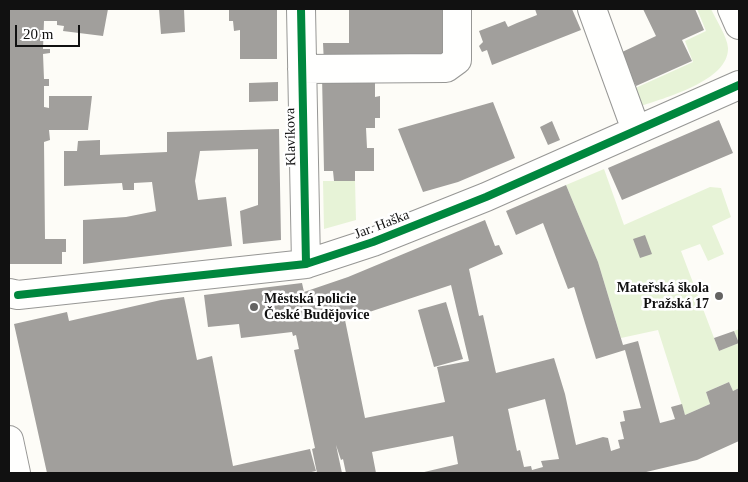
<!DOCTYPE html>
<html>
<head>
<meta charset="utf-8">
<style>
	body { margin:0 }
	#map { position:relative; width:748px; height:482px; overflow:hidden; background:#fdfcf7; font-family:Georgia,serif }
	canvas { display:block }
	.frame { position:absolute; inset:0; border:10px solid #111; pointer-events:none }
	.scale { position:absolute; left:15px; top:25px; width:65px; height:22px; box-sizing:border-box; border:2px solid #111; border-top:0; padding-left:6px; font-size:15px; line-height:18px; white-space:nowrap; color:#111; -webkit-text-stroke:4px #fff; paint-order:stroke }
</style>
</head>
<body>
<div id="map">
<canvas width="748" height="482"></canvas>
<div class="frame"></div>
<div class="scale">20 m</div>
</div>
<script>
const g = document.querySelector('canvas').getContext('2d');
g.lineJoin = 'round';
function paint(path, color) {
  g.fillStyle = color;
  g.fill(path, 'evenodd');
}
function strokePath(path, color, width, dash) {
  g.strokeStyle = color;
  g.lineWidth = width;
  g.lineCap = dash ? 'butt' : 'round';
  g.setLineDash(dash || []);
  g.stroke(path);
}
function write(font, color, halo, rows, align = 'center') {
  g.font = font + ' Georgia,serif';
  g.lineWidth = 5;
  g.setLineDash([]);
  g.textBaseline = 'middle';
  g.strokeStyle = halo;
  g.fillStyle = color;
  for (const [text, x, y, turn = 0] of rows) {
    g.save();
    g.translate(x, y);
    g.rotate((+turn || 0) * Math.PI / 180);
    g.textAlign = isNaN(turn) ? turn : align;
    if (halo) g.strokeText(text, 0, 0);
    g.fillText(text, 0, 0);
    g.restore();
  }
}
paint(new Path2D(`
	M697,9H711C716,20 727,36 728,48C729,81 664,98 638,107L631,90L693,62L685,41L706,31Z
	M604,169L624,225L710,187L721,188L731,217L712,226L724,254L708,261L700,244L681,251L719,351L739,343L734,331L739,329V388L733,391L729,382L706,392L710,404L685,415L658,330L621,338L598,262L566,185Z
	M323,181H355L356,220L324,229Z`), '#e7f3d7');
paint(new Path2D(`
	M9,9H108L103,36L63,31L64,26L57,25V21H44L43,49H50V53L43,54L44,79H49V86H44V107L49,108V96H92L88,130H49L50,140L44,142L45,239H66V252H62V264H9Z
	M159,9H184L185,32L161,34Z
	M229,9H277V59H240V30L234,31L233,21H229Z
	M349,9H450L452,57L324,64L323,43H349Z
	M535,9H572L581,30L492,65L487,50L482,52L479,46L483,42L479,31L505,21L508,27L517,23L537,15Z
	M643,9H695L704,30L682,40L692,61L636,86L620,53L656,36Z
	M375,75V97L380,96V118H375V128H366L367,148H374V171H355V181H334L333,171H324L322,76Z
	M278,82V101L249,102V83Z
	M493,102L515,158L458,182L423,192L398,129Z
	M719,120L733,153L622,200L608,168Z
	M552,121L560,140L548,145L540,127Z
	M279,129L281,240L243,244L240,211L258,205V149L200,151L195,181L198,200L226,197L232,246L83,264V220L126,217L156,211L152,182L134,183V190H123L122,183L64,186V151H77L78,141L100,140V155L167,152V132Z
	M566,185L598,262L623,345L638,341L660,423L675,419L671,407L682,404L685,415L710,404L706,392L729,382L733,391L739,388V441L697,460L642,473H420L458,464L453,436L372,452L376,473H346L343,459L341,460L336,445L342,473H317L312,449L315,448L294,350L299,349L296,335L293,336L292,332L241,338L239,324L208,327L204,295L302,283L304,292L348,277L485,220L495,246L499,245L503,254L469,269L479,316L483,315L496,373L554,358L565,394L576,445L603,437L608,438L611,451L620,448L618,440L624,439L620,422L625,421L623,411L641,408L625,350L596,359L574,287L568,289L543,223L516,235L506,211ZM451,285L469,361L437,367L445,402L365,418L345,320ZM545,399L559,459L541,461L543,467L532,470L531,466L524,467L520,450L517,451L508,409Z
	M645,235L652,254L640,258L633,239Z
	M184,297L197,360L212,356L233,466L310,449L316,471L307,473H47L14,324L67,312L69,321L161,300Z
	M691,297L692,303L683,306L681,300Z
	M446,302L463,359L434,367L418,310Z
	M734,331L739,343L719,351L714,338Z`), '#a19f9c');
const minor = new Path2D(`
	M301,9L306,264
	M592,9L636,130
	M732,9L739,25
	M302,69L446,68L457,60V9
	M9,293L18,295L306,264L373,242L486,197L739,85
	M9,440L16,473`);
strokePath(minor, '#979795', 30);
strokePath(minor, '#fffffe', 28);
strokePath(new Path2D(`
	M301,9L306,264
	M18,295L306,264L373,242L486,197L739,85`), '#00873e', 8);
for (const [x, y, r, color] of [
	[719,296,5,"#646362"],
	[254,307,5,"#646362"]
]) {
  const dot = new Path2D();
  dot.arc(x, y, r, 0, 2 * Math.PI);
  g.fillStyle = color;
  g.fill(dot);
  strokePath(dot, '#fff', 2);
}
write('14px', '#111', '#fff', [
	["Klavíkova",291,137,-91],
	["Jar. Haška",382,225,-21]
]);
write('bold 14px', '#111', '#fff', [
	["Mateřská škola",709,288],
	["Pražská 17",709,304],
	["Městská policie",264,299,"left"],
	["České Budějovice",264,315,"left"]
], 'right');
</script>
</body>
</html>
